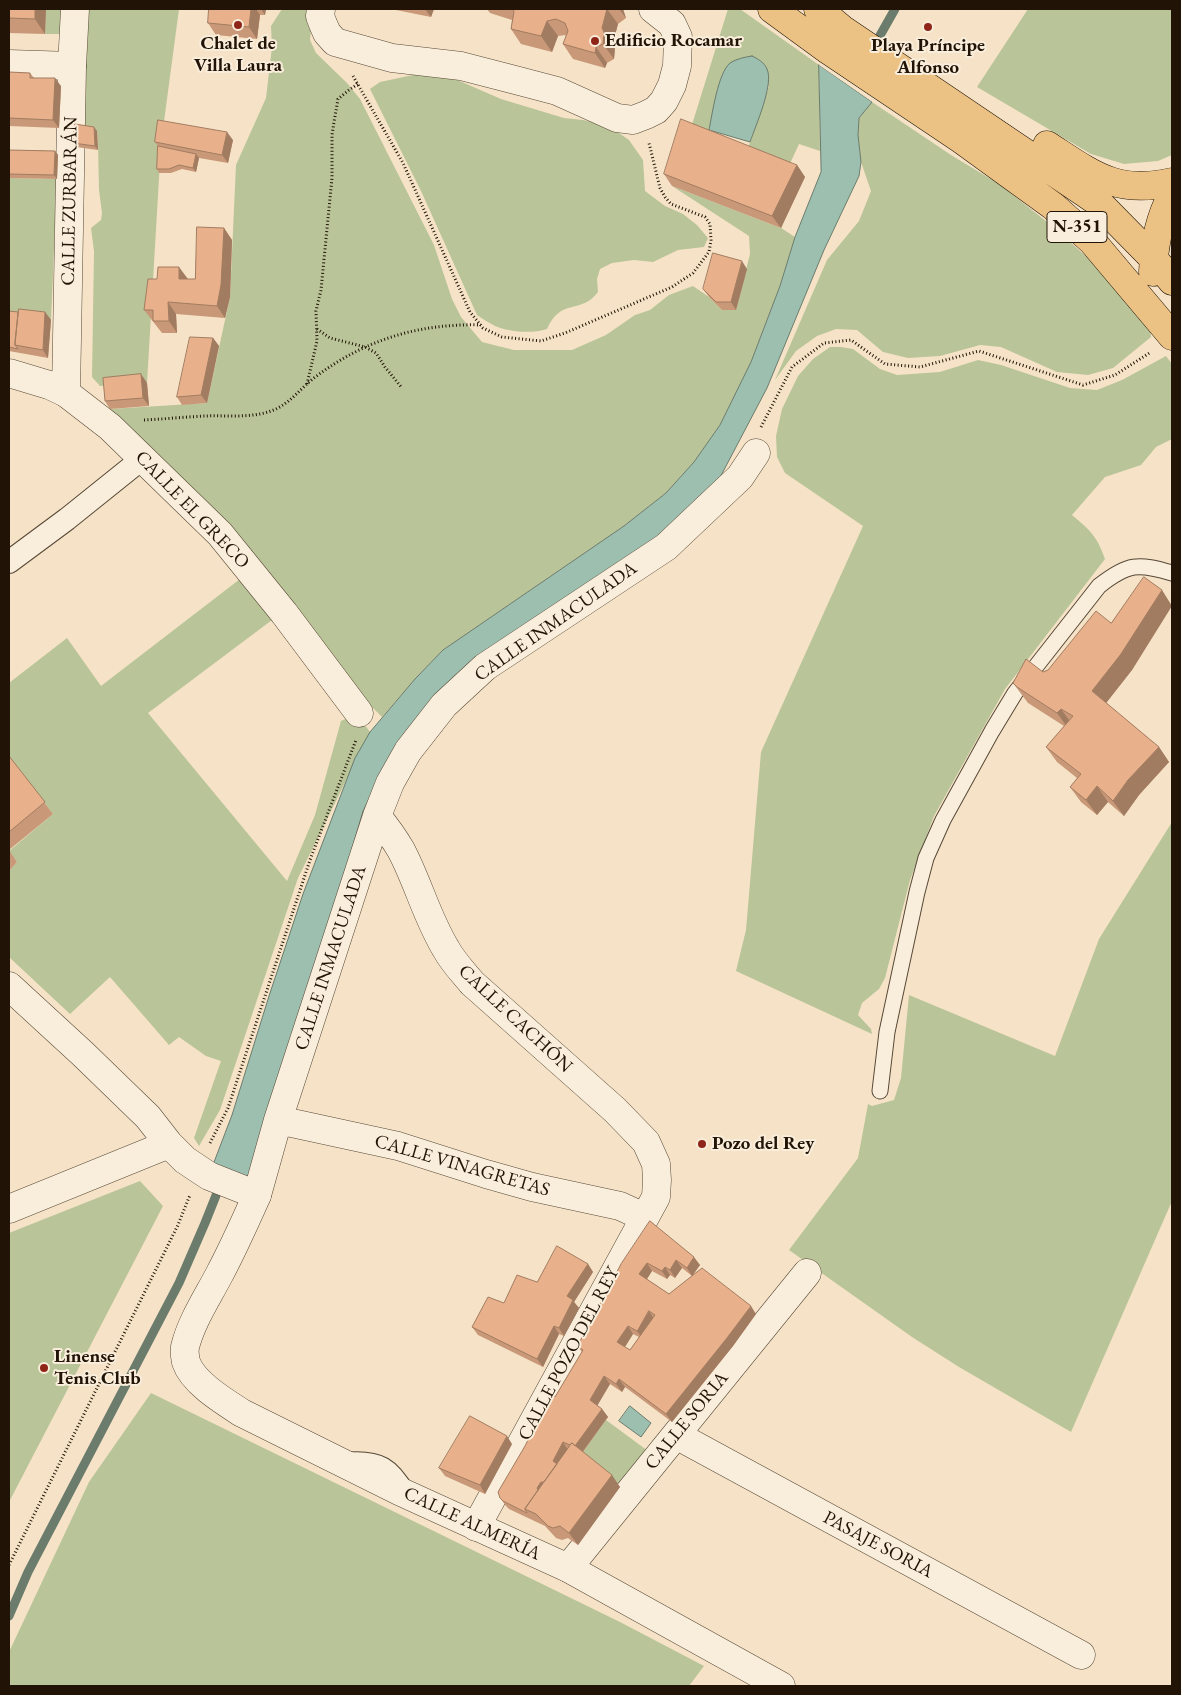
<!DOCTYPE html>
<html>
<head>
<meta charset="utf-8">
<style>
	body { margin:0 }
	#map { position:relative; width:1181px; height:1695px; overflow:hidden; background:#f6e3c7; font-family:"EB Garamond",serif }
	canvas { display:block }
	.frame { position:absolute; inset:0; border:10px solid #211406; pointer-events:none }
</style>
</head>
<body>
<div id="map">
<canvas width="1181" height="1695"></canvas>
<div class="frame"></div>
</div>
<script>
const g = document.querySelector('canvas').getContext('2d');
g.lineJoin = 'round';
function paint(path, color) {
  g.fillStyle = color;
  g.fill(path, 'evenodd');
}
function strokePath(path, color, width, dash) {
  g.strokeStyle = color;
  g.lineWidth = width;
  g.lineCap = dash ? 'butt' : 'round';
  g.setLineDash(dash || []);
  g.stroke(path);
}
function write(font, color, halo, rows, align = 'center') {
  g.font = font + ' "EB Garamond",serif';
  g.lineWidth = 4;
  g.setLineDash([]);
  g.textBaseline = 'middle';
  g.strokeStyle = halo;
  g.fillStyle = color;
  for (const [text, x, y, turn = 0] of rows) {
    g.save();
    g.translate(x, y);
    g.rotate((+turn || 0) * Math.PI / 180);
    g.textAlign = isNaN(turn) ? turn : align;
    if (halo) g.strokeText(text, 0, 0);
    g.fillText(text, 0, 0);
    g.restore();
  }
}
paint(new Path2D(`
	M46,9H64L63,34H45Z
	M84,9H179L161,144L147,383L100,386L92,377L94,251L91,228L101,220L102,213L99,190L98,144L97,131L78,128Z
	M282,9H313L310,40L316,53L347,83L360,99L434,245L452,299L461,317L482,342L514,350H572L606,335L635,315L650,310L669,295L693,286L709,297L722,310H736L750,254L749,236L672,186L781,228L795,237L780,286L751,362L720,425L694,462L666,493L624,526L443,650L415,679L382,717L363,698L110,409L207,403L230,297L236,165L266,98L272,47L271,26Z
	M728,9H740L819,65L820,151L799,144L787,170L746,154L769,86L709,130L690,131Z
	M1028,9H1172V155L1158,161L1124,164L1091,154L977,87Z
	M413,75H431L455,79L501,99L564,118L583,120L609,126L629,140L643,160L645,191L665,206L683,214L697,225L708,238L704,247L678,250L653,262L634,260L612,263L600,269L597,279L598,292C581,315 561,297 547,329C532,334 509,332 495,326C489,323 483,319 477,315L421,191L370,89L380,82Z
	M872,102L951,155L999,184L1051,225L1108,276L1150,329L1151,337L1113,368L1088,375L1057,372L1001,347L980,345L940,356L908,358L883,352L857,330L836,329L817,336L796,351L775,380L827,260L859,221L871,191L861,162L858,135L859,118Z
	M9,178L57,179L51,320L9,315Z
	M830,347H841L853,349L880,369L897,375L940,372L978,360L1001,365L1070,388L1097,390L1122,380L1166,356L1172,364V439L1156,447L1141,465L1105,477L1072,515C1090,530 1097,536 1105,559L1005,689L934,816L910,880L885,978L879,989L862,1003L858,1015L871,1029L872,1034L736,971L746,930L761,752L863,526L785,473L777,457L776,436L782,409L798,376L813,359Z
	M240,579L272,620L148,713L287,881L315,815L341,721L359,713L362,721L370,732L298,878L220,1110L199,1146L194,1138L221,1061L206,1056L179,1037L169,1045L110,977L70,1014L9,957V871L17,862L9,851L53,814L9,757V683L67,638L101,686Z
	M1172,822V1201L1071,1432L959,1367L912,1337L789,1250L858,1158L868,1104L872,1106L894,1100L901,1078L909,995L1055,1056L1099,939Z
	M140,1181L163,1206L9,1502V1233Z
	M151,1393L620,1622L704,1666L689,1686H9V1652L89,1482Z
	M606,1420L648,1451L620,1487L580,1455Z`), '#b9c498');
const water = new Path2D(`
	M752,56C758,59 764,62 767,69C774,84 756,125 750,142L709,130C712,115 718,73 730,63C736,59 745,57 752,56Z
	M819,65L872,102L859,118L858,135L861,162L859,176L824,250L767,388L715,487L692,512L602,579L382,773L363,811L320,959L250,1183L211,1170L232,1115L269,996L303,894L355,758L370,732L415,679L443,650L624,526L666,493L694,462L720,425L751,362L780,286L795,237L821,172Z
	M630,1406L651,1423L641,1437L619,1421Z`);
paint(water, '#9dbfb0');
strokePath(water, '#6b7b6c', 1);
paint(new Path2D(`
	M820,63L873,100L874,103L819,65Z`), '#f6e3c7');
strokePath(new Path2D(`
	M874,46L895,9
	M9,1616L28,1572L179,1283L205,1223L221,1183`), '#6b7b6c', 9);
const service = new Path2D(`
	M880,1091L887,1032L917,892L926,858L943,820L992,731L1015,693L1099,586C1128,563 1138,563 1172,573
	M349,1460C380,1458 392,1466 407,1492`);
const pedestrian = new Path2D(`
	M9,562L67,519L143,458`);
const minor = new Path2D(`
	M321,9L320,16L323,24L327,33L335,42L392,58L461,66L519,81L557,91L617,118L633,120L646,115L656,110L664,101L672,85L677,66L678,37L672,24L653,9
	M9,64L72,66
	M66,393L110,427L220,534L284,613L359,713
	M377,816C386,827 394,838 401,850C418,882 427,918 446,949C453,962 463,972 472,983L615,1110L646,1142L656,1164L657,1180L656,1197L476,1527
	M278,1120L398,1146L486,1174L532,1187L620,1206L644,1217
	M257,1195L278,1120L377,816L390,783L408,751L444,705L485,667L666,547L740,477L756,453
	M676,1435L1081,1655
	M568,1568L807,1273`);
const tertiary = new Path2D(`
	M9,373L49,385L66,393L72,66L75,9
	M9,986L83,1054L148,1117L169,1144L185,1160L209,1176L257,1195C245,1222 233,1249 219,1275C207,1298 191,1322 185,1347C184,1353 185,1357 186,1362C193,1383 225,1402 242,1413L399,1491L568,1568L781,1686
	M9,1209L169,1144`);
const trunk = new Path2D(`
	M772,9L828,50L962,140L1053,206L1092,241L1172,336
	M818,9L842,29L1098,202L1154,259L1172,281
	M1047,145C1092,174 1116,195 1172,182
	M1153,272C1154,245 1159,219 1172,195`);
strokePath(service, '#564836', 17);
strokePath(pedestrian, '#564836', 24);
strokePath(minor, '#564836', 29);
strokePath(tertiary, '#564836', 29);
strokePath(trunk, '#211406', 29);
strokePath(new Path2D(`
	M353,76L403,163L470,312L483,328L502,337L541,341L565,333L672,287L693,273L709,252L711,240L710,224L705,217L671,204L665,197L660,188L649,143
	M317,329L330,338L365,347L376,353L385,367L402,388
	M307,384L317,341L316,311L321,290L326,239L332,178V135L334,122L338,99L349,90L358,84
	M144,420C164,419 185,417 205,416C228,415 254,419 276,409C291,402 301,388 314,378C364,340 419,323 481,325
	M761,427L792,367L824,343L851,340L885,364L920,367L979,351L1083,385L1115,375L1151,352
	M210,1143L228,1108L310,860L356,740
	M9,1565L178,1225L190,1195`), '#211406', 3, [1, 2.5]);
strokePath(service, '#f9eddb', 15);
strokePath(pedestrian, '#f9eddb', 22);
strokePath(minor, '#f9eddb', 28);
strokePath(tertiary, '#f9eddb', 28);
strokePath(trunk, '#ebc284', 28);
paint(new Path2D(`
	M9,9H46L45,34L9,33Z
	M209,9H266L265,15H260L257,39L216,35L208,23Z
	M396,9H434L431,17L396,10Z
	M487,9H623L626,18L618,24L613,43L615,48L614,59L607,63L605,68L573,59L563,44L566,35L558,36L552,52L521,44L511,29L512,20L490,13Z
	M9,72L30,73L34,78L61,86L59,128L9,126Z
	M97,131L98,150L76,147L73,143Z
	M233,140L228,163L199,158L196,172L182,169L171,173H159L157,169L158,146L155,142Z
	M9,150L55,151L58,155L57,179L9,178Z
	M797,165L805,177L781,228L672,186L664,174Z
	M224,228L232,240L230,297L225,318L176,314L177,333H162L144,310L187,279H195Z
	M747,269L736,310H722L709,297L703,289Z
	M9,311L18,312H45L51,320L48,358L9,351Z
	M213,338L219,346L207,403L182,405L177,397Z
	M141,374L147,383L149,406L110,409L105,401Z
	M1172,605L1132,670L1106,703L1159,747L1169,762L1139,795L1124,816L1108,802L1097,815L1081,802L1070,787L1077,778L1057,762L1046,747L1064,726L1028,703L1013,683L1048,670L1111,623Z
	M9,756L53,814L9,850L17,862L9,871Z
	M650,1221L700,1265L693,1275L756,1314L733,1346L672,1422L625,1387L622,1392L610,1384L597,1405L602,1409L608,1417L583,1452L620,1487L578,1545L568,1538L562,1540L556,1538L545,1526L509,1509L506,1506L500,1498L555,1397L582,1352L577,1346ZM682,1268L692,1276L669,1294L647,1279L652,1271L667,1279L670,1275L675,1278ZM633,1334L639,1337L630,1350L625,1347Z
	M588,1264L593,1272L574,1302L579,1308L564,1336L559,1334L543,1367L478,1335L472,1327L504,1303L537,1282Z
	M512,1444L485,1494L445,1476L439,1468Z`), '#c89878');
paint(new Path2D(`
	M35,9H46L45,34L35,19Z
	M251,9H256L260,15L257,39L249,27Z
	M261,9H266L265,15Z
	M425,9H434L431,17Z
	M607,9L618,24L613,43L615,48L614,59L603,44L602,28Z
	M619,9H623L626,18Z
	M547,21L558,36L552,52L541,36Z
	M596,47L607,63L605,68L595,53Z
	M55,78L61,86L59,128L53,120Z
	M94,127L97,131L98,150L95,146Z
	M227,132L233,140L228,163L222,155Z
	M55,151L58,155L57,179L54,175Z
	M196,154L199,158L196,172L193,168Z
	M797,165L805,177L781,228L772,216Z
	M224,228L232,240L230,297L225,318L217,306Z
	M742,261L747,269L736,310L731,302Z
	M179,267L188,279H179Z
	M168,302L176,314L177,333L169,321Z
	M45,312L51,320L48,358L43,350Z
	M213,338L219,346L207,403L201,395Z
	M141,374L147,383L149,406L143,398Z
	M1162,590L1172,606L1132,670L1103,707L1092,691Z
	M1061,709L1072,724L1068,728L1057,713Z
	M1159,747L1169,762L1139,795L1124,816L1113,801L1128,780Z
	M1097,786L1108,802L1097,815L1086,800Z
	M694,1257L700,1265L692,1276L687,1268Z
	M676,1260L682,1268L675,1278L670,1270Z
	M647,1263L652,1271L645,1282L639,1274Z
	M588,1264L593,1272L574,1302L579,1308L564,1336L559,1328L567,1296Z
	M665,1267L670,1275L667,1279L662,1271Z
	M751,1306L756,1314L733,1346L672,1422L666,1414Z
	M649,1311L654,1319L643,1339L637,1331Z
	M554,1326L559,1334L543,1367L537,1359Z
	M628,1326L633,1334L623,1350L617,1342Z
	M604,1376L610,1384L596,1408L590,1400Z
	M619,1379L625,1387L622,1392L616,1384Z
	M602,1409L608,1417L580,1455L574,1447Z
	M507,1436L512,1444L485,1494L480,1485Z
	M563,1442L568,1450L559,1468L553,1461Z
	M612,1475L620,1487L578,1545L569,1533Z
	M541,1482L547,1490L536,1514L537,1488Z`), '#a27c61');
const building = new Path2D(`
	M9,9H35V19L9,18Z
	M209,9H251L249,27L208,23Z
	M513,9H607L602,28L604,32L603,44L596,47L595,53L563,44L568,31L565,23L556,19L547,21L541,36L511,29L514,12Z
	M9,72L30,73V78H55L53,120L9,118Z
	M681,119L797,165L772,216L664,174Z
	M158,120L227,132L222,155L155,142Z
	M75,124L94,127L95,146L73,143Z
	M158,146L196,154L193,168L179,165L169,169H157Z
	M9,150L55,151L54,175L9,174Z
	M197,227L224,228L221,285L217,306L168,302L169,321H153V310H144L148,279H157L158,267H179V279H195Z
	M713,253L742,261L731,302H716L703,289Z
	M19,309L45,312L43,350L15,345Z
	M9,311L18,312L15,345L18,349L9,347Z
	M190,337L213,338L201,395L177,397Z
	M141,374L143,398L105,401L103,378Z
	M1144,577L1162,590L1121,654L1092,691L1159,747L1128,780L1113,801L1097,786L1086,800L1070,787L1081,774L1046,747L1073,716L1061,709L1057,713L1017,687L1013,683L1026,659L1043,672L1048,670L1096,611L1111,623Z
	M9,756L45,802L9,832Z
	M650,1221L694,1257L687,1268L676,1260L670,1270L665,1267L662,1271L647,1263L639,1274L669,1294L702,1268L751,1306L727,1338L666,1414L619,1379L616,1384L604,1376L590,1400L602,1409L575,1446L572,1443L570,1445L563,1442L553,1461L557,1464L544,1482H541L537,1488L538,1490L525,1509L527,1513L503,1501L500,1498L498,1492L525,1446L551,1394L555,1397L583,1350L577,1346L590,1324L621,1264ZM649,1311L655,1315L630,1350L617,1342L628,1326L637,1331Z
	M557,1246L588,1264L567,1296L573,1300L559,1328L554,1326L537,1359L472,1327L488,1297L504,1303L517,1275L537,1282Z
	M470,1416L507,1436L480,1485L439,1468Z
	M572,1443L612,1475L569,1533L560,1526L553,1528L548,1526L536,1514L525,1509Z`);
paint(building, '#e8b18b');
strokePath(building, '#a27c61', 1);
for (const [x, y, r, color] of [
	[238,25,5,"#8f2418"],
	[928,27,5,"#8f2418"],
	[595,41,5,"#8f2418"],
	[702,1144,5,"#8f2418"],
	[44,1368,5,"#8f2418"]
]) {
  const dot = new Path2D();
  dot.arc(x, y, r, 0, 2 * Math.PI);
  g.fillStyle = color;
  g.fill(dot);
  strokePath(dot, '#f9eddb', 2);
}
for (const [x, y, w] of [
	[1077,227,60]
]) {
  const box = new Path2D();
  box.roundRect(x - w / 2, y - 15.5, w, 31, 4);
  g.fillStyle = '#f9eddb';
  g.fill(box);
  strokePath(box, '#211406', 1);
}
write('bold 18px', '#211406', null, [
	["N-351",1077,227]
]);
write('bold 19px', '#211406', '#f9eddb', [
	["Edificio Rocamar",605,41],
	["Chalet de",238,44,"center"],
	["Villa Laura",238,66,"center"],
	["Playa Príncipe",928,46,"center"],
	["Alfonso",928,68,"center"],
	["Pozo del Rey",712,1144],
	["Linense",54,1357],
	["Tenis Club",54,1379]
], 'left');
write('19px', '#211406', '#f9eddb', [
	["CALLE ZURBARÁN",70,201,-89],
	["CALLE EL GRECO",192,510,46],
	["CALLE INMACULADA",556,622,-35],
	["CALLE INMACULADA",331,958,-72],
	["CALLE CACHÓN",515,1019,43],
	["CALLE VINAGRETAS",462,1166,16],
	["CALLE POZO DEL REY",569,1354,-62],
	["CALLE SORIA",687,1421,-51],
	["CALLE ALMERÍA",472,1524,25],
	["PASAJE SORIA",878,1545,28]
]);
</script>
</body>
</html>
